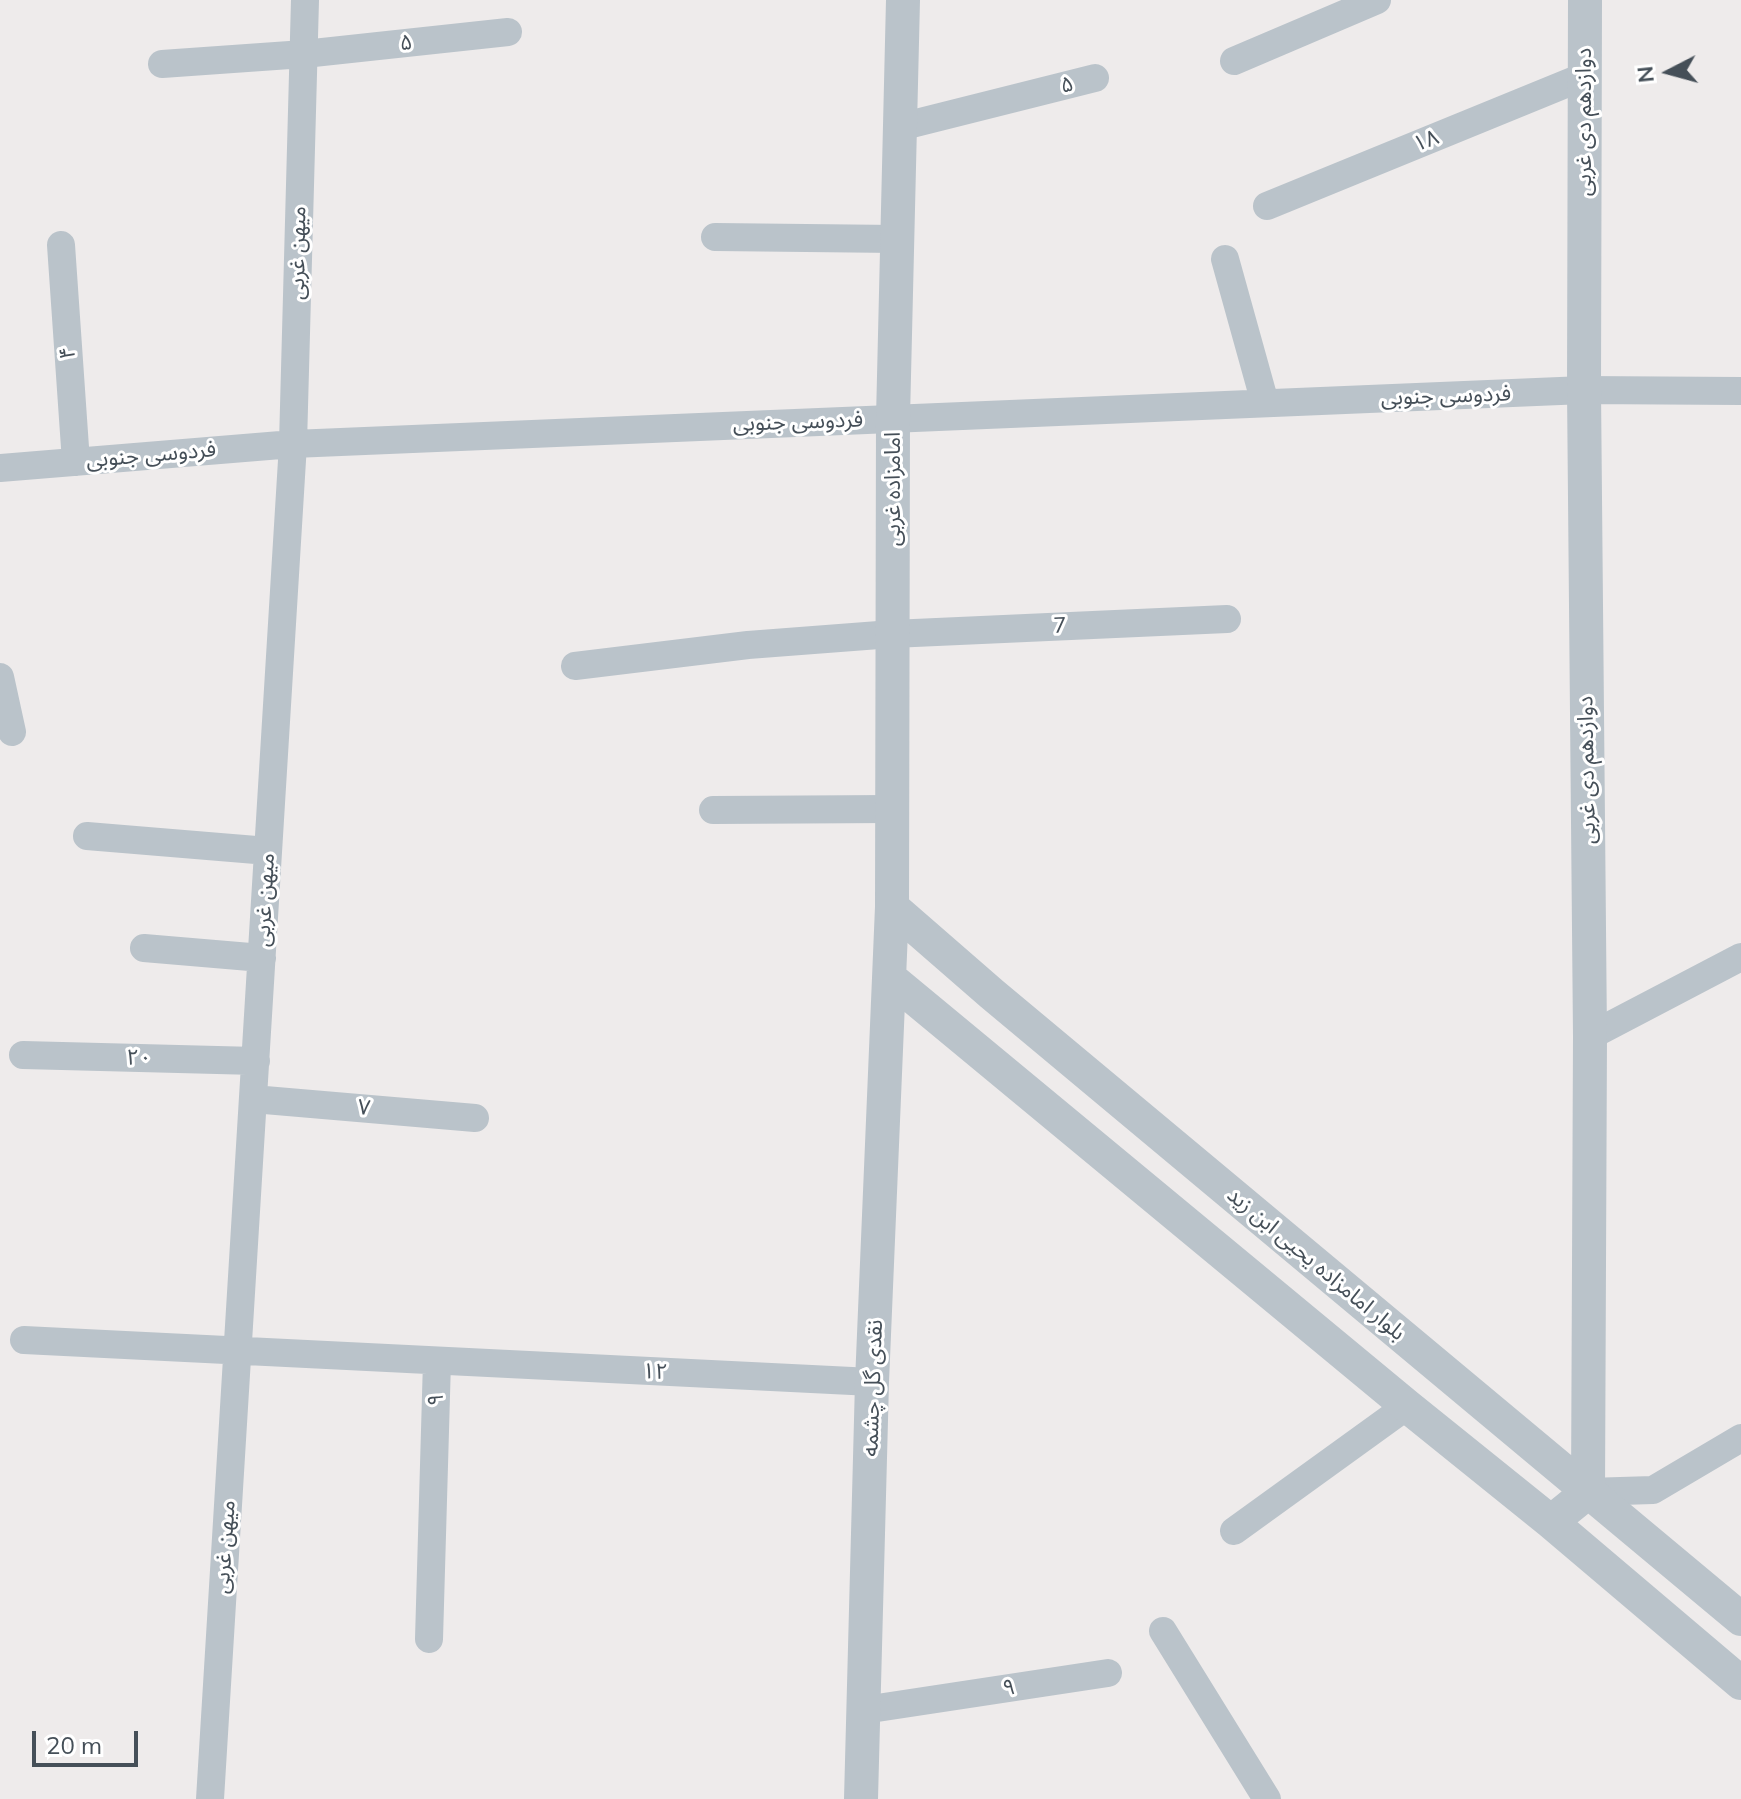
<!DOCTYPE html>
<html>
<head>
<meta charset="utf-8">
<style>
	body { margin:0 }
	#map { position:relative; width:1741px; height:1799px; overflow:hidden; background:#eeebeb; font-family:Mulish,sans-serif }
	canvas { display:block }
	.north { position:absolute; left:1629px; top:32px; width:80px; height:80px; -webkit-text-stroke:6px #fff; paint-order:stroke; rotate:264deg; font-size:22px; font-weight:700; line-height:32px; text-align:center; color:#454f58 }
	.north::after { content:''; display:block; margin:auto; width:28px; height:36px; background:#454f58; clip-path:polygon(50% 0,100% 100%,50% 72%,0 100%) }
	.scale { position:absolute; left:32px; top:1731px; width:106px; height:36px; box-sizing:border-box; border:4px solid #454f58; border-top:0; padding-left:10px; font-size:24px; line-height:28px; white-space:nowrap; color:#454f58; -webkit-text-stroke:6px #fff; paint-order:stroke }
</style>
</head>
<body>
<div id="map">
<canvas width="1741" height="1799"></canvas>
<div class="north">N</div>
<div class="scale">20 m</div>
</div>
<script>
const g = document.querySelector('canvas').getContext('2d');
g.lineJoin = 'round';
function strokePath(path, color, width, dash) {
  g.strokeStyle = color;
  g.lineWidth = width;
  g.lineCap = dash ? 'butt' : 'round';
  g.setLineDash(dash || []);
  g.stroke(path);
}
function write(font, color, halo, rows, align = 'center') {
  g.font = font + ' Mulish,"Noto Sans Arabic",sans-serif';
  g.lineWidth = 6;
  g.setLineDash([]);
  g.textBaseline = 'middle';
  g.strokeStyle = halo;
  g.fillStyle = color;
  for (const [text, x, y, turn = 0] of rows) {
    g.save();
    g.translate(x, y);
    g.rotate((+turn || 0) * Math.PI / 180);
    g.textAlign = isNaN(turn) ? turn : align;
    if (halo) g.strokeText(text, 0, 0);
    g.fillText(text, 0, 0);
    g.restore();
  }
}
strokePath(new Path2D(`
	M1234,61L1377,0
	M162,64L304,54L508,32
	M900,127L1095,78
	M1267,206L1585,76
	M715,237L897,239
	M61,245L76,462
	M1225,259L1265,403
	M0,468L293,444L1584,390L1741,391
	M575,666L748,645L892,634L1227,619
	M0,677L12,732
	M713,810L891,809
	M87,836L268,851
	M144,948L262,958
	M1590,1036L1741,957
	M23,1055L256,1061
	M253,1099L475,1118
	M24,1340L872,1382
	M1588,1492L1653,1490L1741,1438
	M1234,1531L1407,1406
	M1163,1631L1267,1799
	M429,1639L437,1361
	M864,1710L1108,1673
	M210,1799L293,444L305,0`), '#bac3ca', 28);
strokePath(new Path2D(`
	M892,907L992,994L1741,1619
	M890,978L1407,1406L1551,1522L1741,1683
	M1551,1522L1588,1492L1590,1036L1584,390L1585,0
	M861,1799L872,1382L892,907L893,418L903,0`), '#bac3ca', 34);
write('22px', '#454f58', '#fff', [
	["۵",406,43,-6],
	["۵",1067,85,-14],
	["دوازدهم دی غربی",1584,122,-90],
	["۱۸",1426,141,-22],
	["میهن غربی",298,253,-89],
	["۴",68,353,-94],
	["فردوسی جنوبی",1446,396,-2],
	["فردوسی جنوبی",798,422,-2],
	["فردوسی جنوبی",151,455,-5],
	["امامزاده غربی",893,489,-90],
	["7",1060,626,-3],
	["دوازدهم دی غربی",1587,770,-91],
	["میهن غربی",265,900,-87],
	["۲۰",139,1058,1],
	["۷",364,1108,5],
	["بلوار امامزاده یحیی ابن زید",1316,1264,40],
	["۱۲",655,1372,3],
	["نقدی گل چشمه",873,1388,-88],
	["۹",436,1400,-88],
	["میهن غربی",225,1547,-86],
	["۹",1009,1688,-9]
]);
</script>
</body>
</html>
